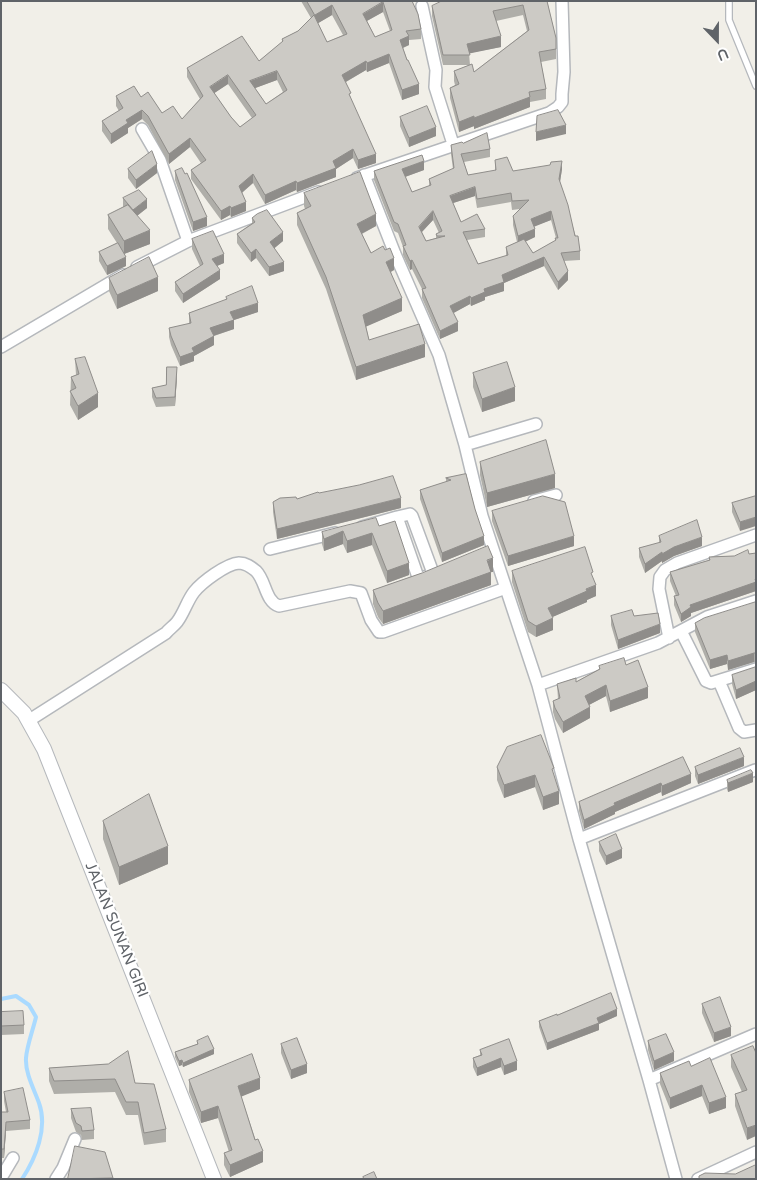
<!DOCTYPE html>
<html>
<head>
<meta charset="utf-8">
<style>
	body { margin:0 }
	#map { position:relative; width:757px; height:1180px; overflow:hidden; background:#f1efe8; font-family:"Varela Round",sans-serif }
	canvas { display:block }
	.frame { position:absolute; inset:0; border:2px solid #5f6368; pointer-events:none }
	.north { position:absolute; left:692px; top:15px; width:50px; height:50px; -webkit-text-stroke:4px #fff; paint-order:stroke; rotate:158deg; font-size:14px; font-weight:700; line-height:20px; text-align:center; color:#5f6368 }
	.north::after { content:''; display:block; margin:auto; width:18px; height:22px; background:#5f6368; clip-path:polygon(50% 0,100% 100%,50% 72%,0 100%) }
</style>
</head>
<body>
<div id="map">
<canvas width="757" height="1180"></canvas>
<div class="frame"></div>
<div class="north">U</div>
</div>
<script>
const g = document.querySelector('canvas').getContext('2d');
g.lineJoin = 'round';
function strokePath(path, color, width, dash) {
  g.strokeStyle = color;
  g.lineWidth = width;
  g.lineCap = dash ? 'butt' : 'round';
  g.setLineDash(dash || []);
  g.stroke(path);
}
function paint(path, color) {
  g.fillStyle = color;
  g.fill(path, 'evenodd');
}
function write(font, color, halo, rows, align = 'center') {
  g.font = font + ' "Varela Round",sans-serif';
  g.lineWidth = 4.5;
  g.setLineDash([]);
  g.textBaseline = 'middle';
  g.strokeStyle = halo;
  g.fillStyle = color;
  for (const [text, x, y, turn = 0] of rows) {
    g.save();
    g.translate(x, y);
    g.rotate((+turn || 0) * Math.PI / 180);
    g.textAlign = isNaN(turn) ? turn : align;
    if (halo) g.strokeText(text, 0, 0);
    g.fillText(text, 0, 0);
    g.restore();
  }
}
strokePath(new Path2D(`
	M1,999L16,996L29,1005L36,1017C33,1030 27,1045 26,1058C25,1073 34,1089 39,1103C48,1128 36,1158 22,1179`), '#aadaff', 4);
const service = new Path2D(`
	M729,1V20L756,86`);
const minor = new Path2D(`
	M422,6L436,70L435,87L453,144
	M142,129L160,160L188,241
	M364,175L395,254L439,355L465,445L482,516L538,685L579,839L649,1080L676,1179
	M357,178L549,113L558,107L562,102V94L564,72L562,1
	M137,267L188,241L318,192
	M1,347L123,275
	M465,445L536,424
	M534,501L556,495
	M397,517L410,514L412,516L433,573
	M362,527L397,517L419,580L427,576
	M270,549L335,533
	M681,631L706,681L711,683L756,669
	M669,638L659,589L660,577L665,570L677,563L756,535
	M719,681L739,728L744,732L756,730
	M538,685L658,643L707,617L756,601
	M28,721L166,633C169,629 174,626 177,622C184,613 187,601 194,592C202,582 226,564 239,563C246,563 251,567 256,571C266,581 265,601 279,606L350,591L361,593L371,620L379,632H383L506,588
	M579,839L755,770
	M649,1080L756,1034
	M1,1178L13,1158
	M56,1179L63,1168L75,1139
	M698,1179L756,1152`);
const tertiary = new Path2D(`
	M1,690L24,713L44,749L214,1179`);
strokePath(service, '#b5b8bc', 8);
strokePath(minor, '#b5b8bc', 14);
strokePath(tertiary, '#b5b8bc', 16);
strokePath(service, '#fff', 5.5);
strokePath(minor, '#fff', 11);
strokePath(tertiary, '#fff', 14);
paint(new Path2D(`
	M301,1H412L421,29V39L409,40V45L403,48L419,94L402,100L389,63L367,72L366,70L346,82L351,99L376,163L358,169L353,158L336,169V177L297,192L296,190L265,204L253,183L242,193L246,211L231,217L230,215L221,220L191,179V170L201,163L190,147L169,164L148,125L142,119L128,128V133L111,144L102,131V121L119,111L116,106V96L141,97L162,113L182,119L200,99L187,77V68L259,61L282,42V39L298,31L311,18ZM383,12L390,31L375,37L367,21ZM332,15L343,35L327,42L318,23ZM277,80L283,92L266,104L255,88ZM228,84L252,118L240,127L231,117L214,93Z
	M547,1L556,38V59L541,62L546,89V99L530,102V107L474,129V126L459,132L450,98V88L455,85L454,81V71L469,65H443L432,16V6ZM523,15L527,31L474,72L470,65L469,53L501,47L496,21Z
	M400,117L436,136L409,147L400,126Z
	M463,143L490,149V157L464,162L468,175L495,171V160L513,171L562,169L560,182L580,251V260L564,261L568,280L558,290L544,266L504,283V291L485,297V300L471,306L470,304L453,313L458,331L440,339L422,298V289L412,269L410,270L403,255V247L398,233L394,231L374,180V171L424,170L405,177L412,192L429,186V179L453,169L451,154V145ZM475,196L477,208L511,202L512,210L520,209L513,216V225L517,242L506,247V256L478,264L467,240L485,237V229L461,222L453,203ZM433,220L439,233L436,234V238L426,241L422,232ZM551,220L556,238H555V241L533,253L525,242L535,237L534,226Z
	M128,169L157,173L136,189L128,178Z
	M175,171L207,226L193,231L175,180Z
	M304,193L376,226L362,234L371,253L394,270L391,272L402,311L366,326L369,340L425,357L356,380L326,289L297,225V213L305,209L304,206Z
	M123,198L147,208L137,216L150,244L124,254L126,266L107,275L99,261V252L117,243L108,229V215L123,207Z
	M252,218L283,241L274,248L284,271L269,276L256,258L251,262L237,243V234L252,223Z
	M192,239L224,263L217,266L220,279L183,303L175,291V282L200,266L192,249Z
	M109,278L158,291L117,309L109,291Z
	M226,297L258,312L234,320V329L214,336V345L194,356V361L180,366L171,345L169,337V328L189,324V313L226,300Z
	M75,359L98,407L78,420L70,405L71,377L76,375Z
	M473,373L515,401L482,412L473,387Z
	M177,376L175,406L156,407L152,397V388L166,385Z
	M480,462L555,488L487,507L480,475Z
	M466,474L484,545L442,562L420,499V490L446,482V478Z
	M319,493L401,508L277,539L273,512V502L297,499Z
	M756,496L740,531L732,512V503Z
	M492,511L574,546L508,566L492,521Z
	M379,526L409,575L387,583L372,545L347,553L343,544L324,551L322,544V532Z
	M659,536L702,546L674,556L662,563V561L645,573L639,557V548L659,543Z
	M756,553V591L691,613V616L681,622L674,605V596H676L670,581V572L709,560V557L734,556L749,554Z
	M512,571L593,578L596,596L587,600V602L552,617L553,630L536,637L528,632L512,582Z
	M491,572V585L383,624L378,617L373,604V590L422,573L493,572Z
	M756,602V662H754L728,670L727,664L710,669L695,632V623Z
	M611,616H634L660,633L618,649L611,625Z
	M626,665L648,698L610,712L606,696L589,705L590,718L563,733L555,719L553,712V701L558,699L557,684L576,682L599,669V666Z
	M756,667V690L736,699L732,684V675Z
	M683,757L691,783L662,796L661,792L615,812V814L584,829L579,811V802Z
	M744,766L698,784L695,776V767Z
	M497,767L554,775L559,804L543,810L535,787L504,798L497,780Z
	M727,780L753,782L728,792L727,789Z
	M103,821L168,864L119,885L103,839Z
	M599,842L622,858L606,865L599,851Z
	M702,1004L731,1036L714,1042L702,1013Z
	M1,1012L24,1025V1034L1,1035Z
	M557,1015L617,1016L599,1024V1030L547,1050L539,1027V1021Z
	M509,1039L517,1070L504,1075L501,1067L477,1076L473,1067V1058L480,1055V1050Z
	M197,1041L214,1054L183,1067L182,1065L179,1066L175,1057V1052L197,1044Z
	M648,1041L674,1061L654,1070L648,1050Z
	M281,1044L307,1073L291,1079L281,1053Z
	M756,1053L747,1140L735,1106V1094L742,1092L731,1067V1055Z
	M108,1064L135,1083L166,1129V1142L144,1145L138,1115H126L115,1092L54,1094L49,1081V1068Z
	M691,1066L726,1108L709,1114L702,1096L670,1109L660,1084V1073Z
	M189,1080L260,1089L241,1096L263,1162L230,1177L224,1165V1153L229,1152L218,1118L201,1123L189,1092Z
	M4,1092L30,1120V1129L6,1131L4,1158H1V1112H6L4,1101Z
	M71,1109L94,1130V1139L82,1140L81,1135L76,1132L71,1118Z`), '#afaea9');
paint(new Path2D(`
	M383,2V12L363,23V14Z
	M332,5V15L315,25V15Z
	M409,36V45L400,49V40Z
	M501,36V47L467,54V44Z
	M389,54V63L367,72V63Z
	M366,61V70L342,84V75Z
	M277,71V80L250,90V81Z
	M228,75V84L210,96V87Z
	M419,84V94L402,100V90Z
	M530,97V107L474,129V118Z
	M142,110V119L128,128V133L111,144V134L126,120Z
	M474,116V126L459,132V122Z
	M566,125V134L536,141V132Z
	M436,127V136L409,147V138Z
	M190,138V147L169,164V154Z
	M353,149V158L336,169V177L297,192V183Z
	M376,154V163L358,169V160Z
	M424,161V170L402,178V169Z
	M562,161V169L559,188V179Z
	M157,164V173L136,189V180Z
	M253,174V183L239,195V186Z
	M296,181V190L265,204V195Z
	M475,187V196L450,204V196Z
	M147,199V208L133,219V210Z
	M246,202V211L231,217V208Z
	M230,206V215L221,220V211Z
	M433,211V220L419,235V227Z
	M551,211V220L531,228V219Z
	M376,214V226L357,236V224Z
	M207,217V226L193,231V222Z
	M535,229V237L518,245V236Z
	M150,230V244L124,254V241Z
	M283,232V241L270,252V242Z
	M256,249V258L251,262V253Z
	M224,254V263L212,268V259Z
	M126,257V266L107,275V266Z
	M544,257V266L504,283V291L485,297V300L471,306V298L502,275Z
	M394,258V270L386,274V262Z
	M412,260V269L410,270V261Z
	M284,262V271L269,276V267Z
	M220,270V279L183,303V294Z
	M568,271V280L558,290V282Z
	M158,277V291L117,309V295Z
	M470,296V304L450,315V306Z
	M402,298V311L363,328V315Z
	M258,303V312L234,320V329L210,337V328L230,312Z
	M458,322V331L440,339V331Z
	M214,336V345L194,356V361L180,366V357L192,348Z
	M425,344V357L356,380V367Z
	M177,367V376L175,406V397Z
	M515,387V401L482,412V399Z
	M98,393V407L78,420V406Z
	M555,474V488L487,507V493Z
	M401,498V508L277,539V529Z
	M756,517V526L740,531V522Z
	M343,531V544L324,551V539Z
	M372,533V545L347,553V541Z
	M484,536V545L442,562V553Z
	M574,536V546L508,566V556Z
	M702,537V546L674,556L662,563V554L674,547Z
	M662,552V561L645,573V564Z
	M493,558V572H491V585L383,624V611Z
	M409,563V575L387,583V571Z
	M756,582V591L691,613V616L681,622V614L690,605Z
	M596,585V596L587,600V602L548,619V608Z
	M553,618V630L536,637V626Z
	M660,624V633L618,649V640Z
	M754,653V662L728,670V661Z
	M727,655V664L710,669V660Z
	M756,681V690L736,699V690Z
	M606,685V696L585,707V696Z
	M648,687V698L610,712V701Z
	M590,707V718L563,733V722Z
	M744,757V766L698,784V775Z
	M753,773V782L728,792V783Z
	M691,774V783L662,796V786Z
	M535,775V787L504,798V785Z
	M661,783V792L615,812V814L584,829V820L614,803Z
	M559,791V804L543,810V797Z
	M168,846V864L119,885V867Z
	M622,849V858L606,865V856Z
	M617,1009V1016L599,1024V1030L547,1050V1043L597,1018Z
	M731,1027V1036L714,1042V1033Z
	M214,1049V1054L183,1067V1063Z
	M674,1052V1061L654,1070V1061Z
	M501,1058V1067L477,1076V1068Z
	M182,1060V1065L179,1066V1061Z
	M517,1061V1070L504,1075V1066Z
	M307,1064V1073L291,1079V1070Z
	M260,1078V1089L238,1098V1086Z
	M702,1085V1096L670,1109V1098Z
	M726,1097V1108L709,1114V1103Z
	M218,1106V1118L201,1123V1112Z
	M6,1122V1131L4,1158V1149Z
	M756,1125V1136L747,1140V1128Z
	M263,1151V1162L230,1177V1165Z`), '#8f8d8a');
const building = new Path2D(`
	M307,1H412L418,14L421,29L406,31L409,36L400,40L407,60H408L419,84L402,90L389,54L367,63L366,61L342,75L351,93L349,94L376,154L358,160L353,149L333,161L336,168L297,183L296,181L265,195L253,174L239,186L246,202L231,208L230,206L221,211L191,170L206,160L190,138L169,154L148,116L142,110L126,120L128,123L111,134L102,121L123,108L116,96L134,86L141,97L148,92L162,113L173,106L182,119L203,96L187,68L242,36L259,61L283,41L282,39L298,31L314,15L327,42L347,34L332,5L315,15ZM383,2L392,30L375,37L363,14ZM277,71L287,90L266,104L250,81ZM228,75L256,115L240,127L231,117L210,87Z
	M442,1H547L556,38V49L539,52L546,89L529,92L530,97L474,118V116L459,122L450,88L459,84L454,71L472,64L474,72L529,30L523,5L493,11L501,36L467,44L470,55H443L432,6Z
	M427,106L436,127L409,138L400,117Z
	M558,110L566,125L536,132L537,116Z
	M487,133L490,149L461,154L468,175L496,170L495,160L507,157L513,171L550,165L551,162L562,161L559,179L568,205L575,236H578L580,251L561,253L568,271L558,282L544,257L502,275L504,282L484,289L485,292L471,298L470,296L450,306L458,322L440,331L422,289L426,288L412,260L410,261L403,246L406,245L398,224L394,222L374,171L422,155L424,161L402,169L412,192L431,185L429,179L454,168L451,145L462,142L463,143ZM475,187L477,199L511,193L512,201L529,200L513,216L518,236L535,229L531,219L551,211L558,238H555L556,240L533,253L524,239L506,247L508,255L478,264L463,232L485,229L477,214L461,222L450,196ZM433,211L442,231L436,234L437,236H445L426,241L419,227Z
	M152,151L157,164L136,180L128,169Z
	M182,168L185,174L187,173L207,217L193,222L175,171Z
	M360,172L376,214L357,224L371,253L383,246L385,250L390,248L394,258L386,262L402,298L363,315L369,340L419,324L425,344L356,367L326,277L297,213L311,206L304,193Z
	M139,190L147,199L133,210L123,198Z
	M128,205L150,230L124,241L108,215Z
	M267,210L283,232L270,242L284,262L269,267L256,249L251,253L237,234L255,222L252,218L257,214Z
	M213,231L224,254L212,259L220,270L183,294L175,282L203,264L192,239Z
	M118,243L126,257L107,266L99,252Z
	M149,257L158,277L117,295L109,278Z
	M252,286L258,303L230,312L234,320L210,328L214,336L192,348L194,352L180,357L171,336L169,328L191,323L189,313L227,299L226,297Z
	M85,357L98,393L78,406L70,391L76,388L71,377L79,374L75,359Z
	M507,362L515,387L482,399L473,373Z
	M167,367H177L175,397L156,398L152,388L166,385Z
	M546,440L555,474L487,493L480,462Z
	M466,474L475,509L484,536L442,553L420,490L451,480L446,478Z
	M393,476L401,498L277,529L273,502L280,498L296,497L297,499L318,492L319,493L359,485Z
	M543,496L565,502L574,536L508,556L492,511Z
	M756,496V517L740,522L732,503Z
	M376,518L379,526L395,521L409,563L387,571L372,533L347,541L343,531L324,539L322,532Z
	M697,520L702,537L674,547L662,554V552L645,564L639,548L661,542L659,536Z
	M488,546L493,558L487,560L491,572L383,611L378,603L373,590L422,573Z
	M585,547L593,572L591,573L596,585L586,589L587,591L548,608L553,618L536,626L528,621L512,571Z
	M748,550L749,554L756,553V579H755L756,582L690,605L691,607L681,614L674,596L679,595L670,572L710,560L709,557L734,556Z
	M756,602V653H754L728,661L727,655L710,660L695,623L704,618Z
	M632,610L634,616L658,613L660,624L618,640L611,616Z
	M624,658L626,665L638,660L648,687L610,701L606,685L585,696L590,707L563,722L555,708L553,701L560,698L557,684L576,678V682L600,669L599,666Z
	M756,667V681L736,690L732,675Z
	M541,735L554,768L552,769L559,791L543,797L535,775L504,785L497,767L507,747Z
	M740,748L744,757L698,775L695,767Z
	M683,757L691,774L662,786L661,783L614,803L615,805L584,820L579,802Z
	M751,770L753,773L728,783L727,780Z
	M149,794L168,846L119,867L103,821Z
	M616,834L622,849L606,856L599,842Z
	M611,993L617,1009L597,1018L599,1023L547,1043L539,1021L557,1014V1015Z
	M720,997L731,1027L714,1033L702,1004Z
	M23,1011L24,1025L1,1026V1012Z
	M666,1034L674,1052L654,1061L648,1041Z
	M208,1036L214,1049L183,1063L182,1060L179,1061L175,1052L198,1044L197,1041Z
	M297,1038L307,1064L291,1070L281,1044Z
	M509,1039L517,1061L504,1066L501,1058L477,1068L473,1058L482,1055L480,1050Z
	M753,1046L756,1053V1125L747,1128L735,1094L747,1090L731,1055Z
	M128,1051L135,1083L154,1084L166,1129L144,1133L138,1102H126L115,1079L54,1081L49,1068L108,1064Z
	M252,1054L260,1078L238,1086L255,1140L258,1139L263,1151L230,1165L224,1153L232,1150L218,1106L201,1112L189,1080Z
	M710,1058L726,1097L709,1103L702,1085L670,1098L660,1073L689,1061L691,1066Z
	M23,1088L30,1120L6,1122L4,1149H1V1112H8L4,1092Z
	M91,1108L94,1130L82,1131L81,1126L76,1123L71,1109Z
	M75,1146L105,1152L113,1178L68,1179Z
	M756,1165V1179H699V1176L705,1173L735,1174Z
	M374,1172L377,1179H364L363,1177Z`);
paint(building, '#cccac5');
strokePath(building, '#8f8d8a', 1);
write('15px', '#5f6368', '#fff', [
	["JALAN SUNAN GIRI",116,930,68]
]);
</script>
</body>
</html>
